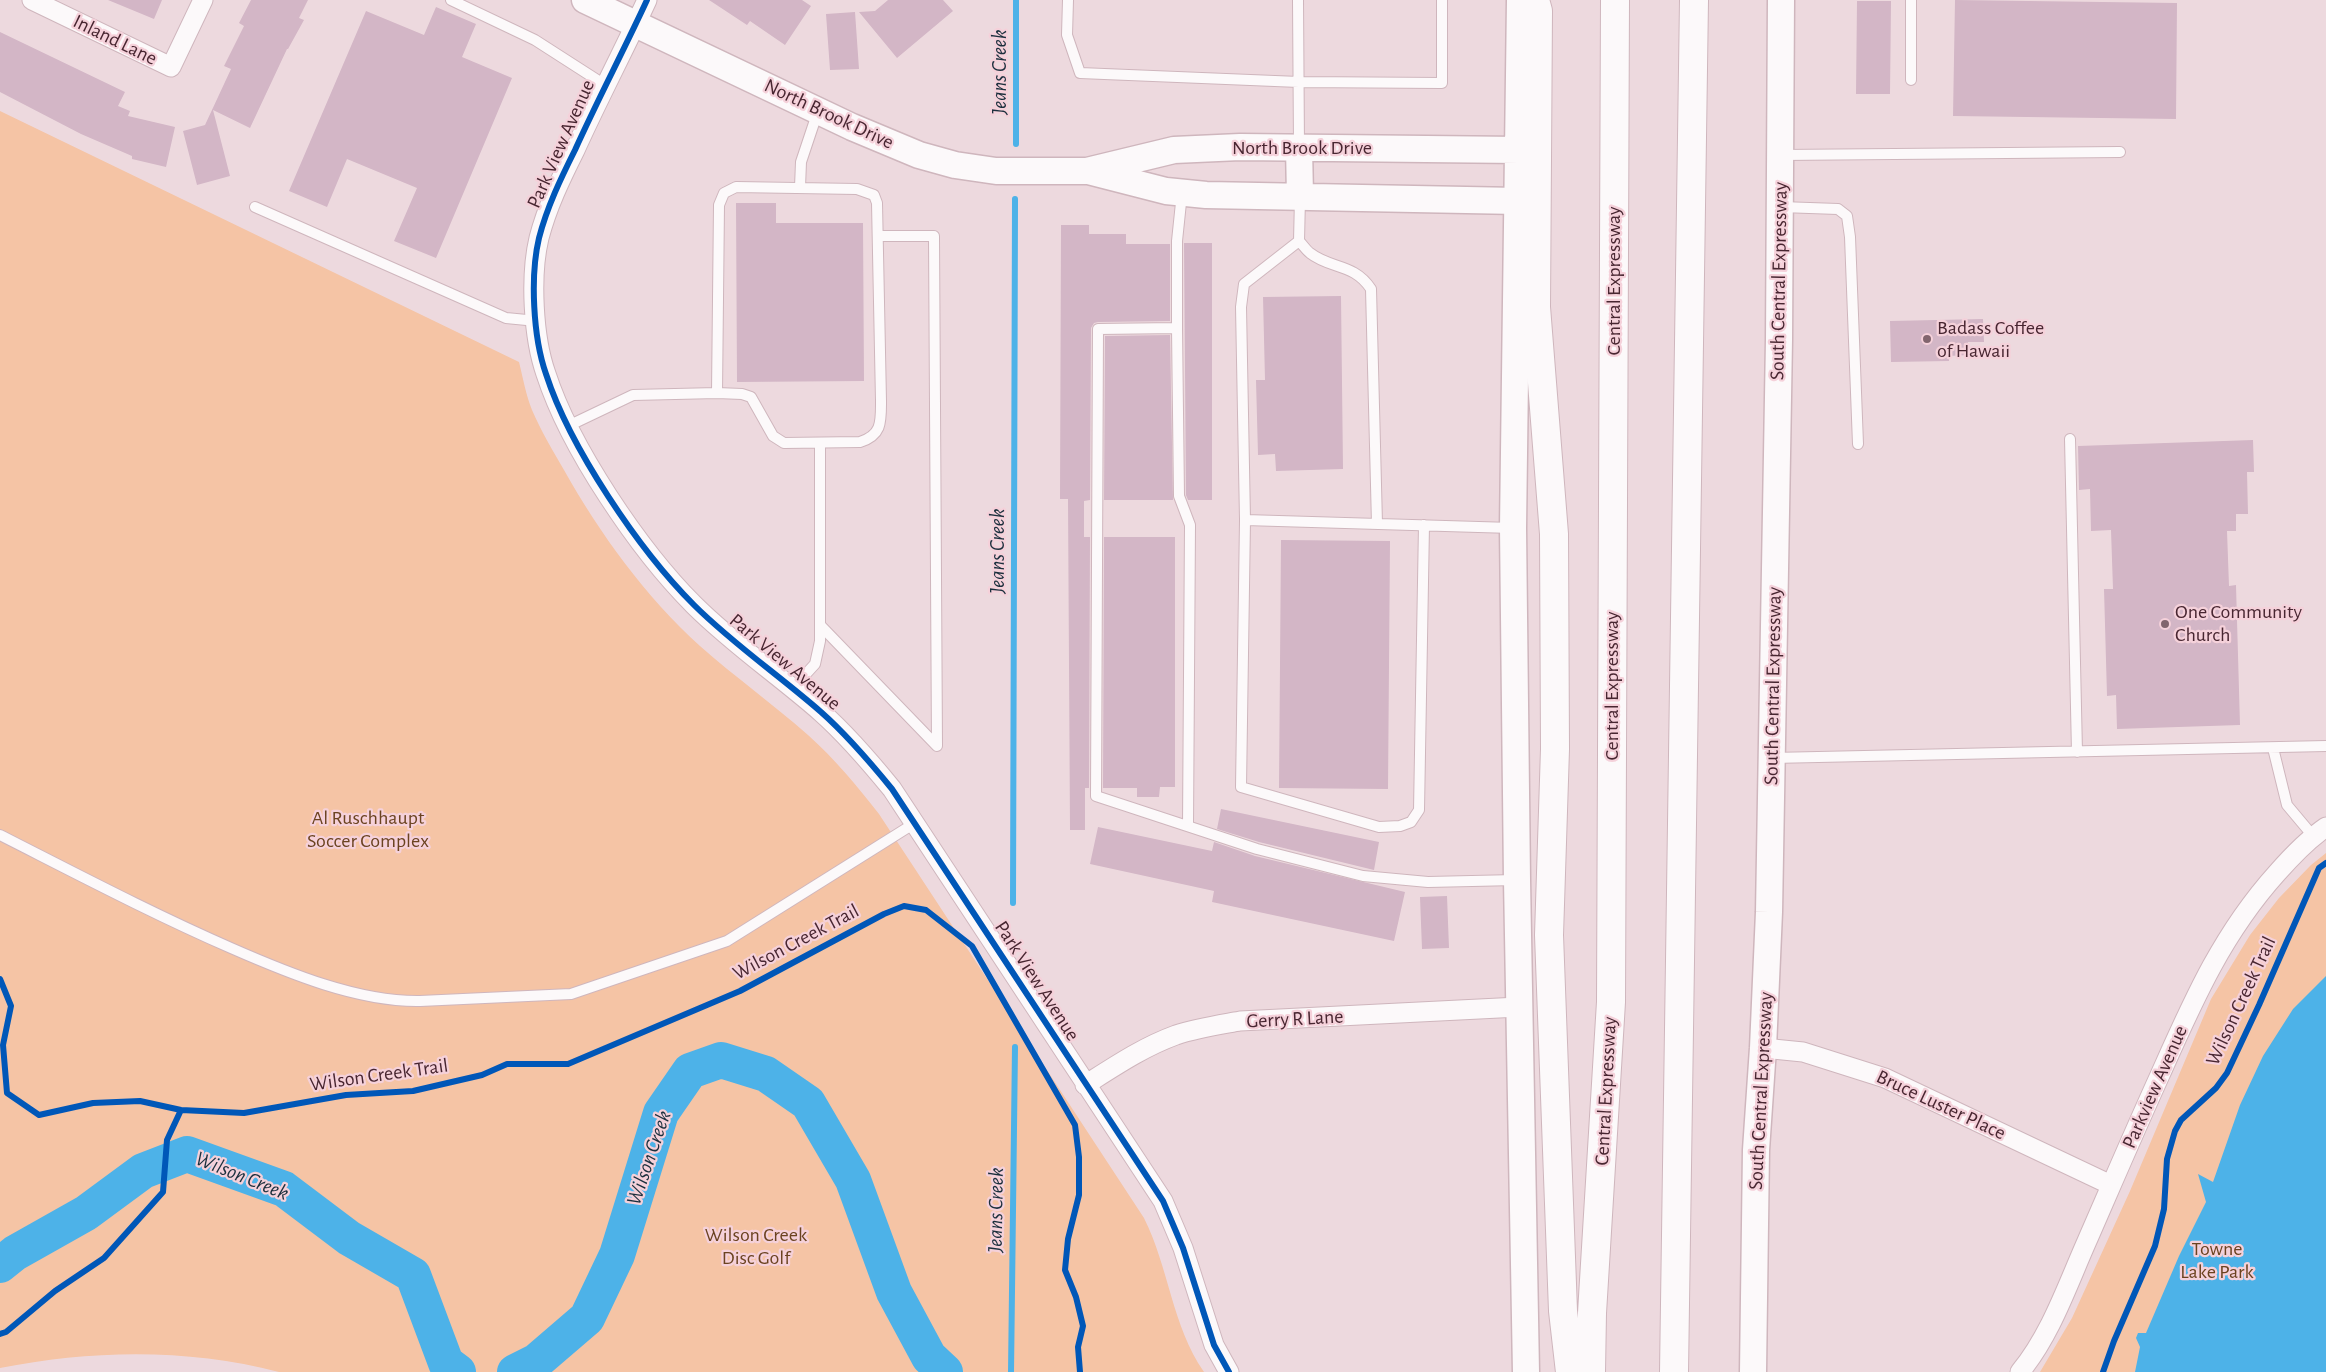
<!DOCTYPE html>
<html>
<head>
<meta charset="utf-8">
<style>
	body { margin:0 }
	canvas { display:block; background:#edd9de }
</style>
</head>
<body>
<canvas width="2326" height="1372"></canvas>
<script>
const g = document.querySelector('canvas').getContext('2d');
g.lineJoin = 'round';
function paint(path, color) {
  g.fillStyle = color;
  g.fill(path, 'evenodd');
}
function strokePath(path, color, width, dash) {
  g.strokeStyle = color;
  g.lineWidth = width;
  g.lineCap = dash ? 'butt' : 'round';
  g.setLineDash(dash || []);
  g.stroke(path);
}
function write(font, color, halo, rows, align = 'center') {
  g.font = font + ' "Alegreya Sans",sans-serif';
  g.lineWidth = 4.5;
  g.setLineDash([]);
  g.textBaseline = 'middle';
  g.strokeStyle = halo;
  g.fillStyle = color;
  for (const [text, x, y, turn = 0] of rows) {
    g.save();
    g.translate(x, y);
    g.rotate((+turn || 0) * Math.PI / 180);
    g.textAlign = isNaN(turn) ? turn : align;
    if (halo) g.strokeText(text, 0, 0);
    g.fillText(text, 0, 0);
    g.restore();
  }
}
paint(new Path2D(`
	M0,111L519,362C523,378 526,395 532,410C541,431 553,451 564,470C600,534 645,596 700,646C735,677 773,704 808,735C835,759 857,786 879,814L1144,1218C1169,1268 1172,1326 1204,1372H279C188,1348 91,1350 0,1368Z
	M2326,853V1372H2040L2072,1318L2130,1191L2211,999L2250,935L2279,898L2311,865Z`), '#f5c4a5');
paint(new Path2D(`
	M2326,976V1372H2135L2140,1347L2136,1338L2138,1333H2146L2179,1256L2206,1202L2198,1174L2213,1182L2240,1105L2263,1056L2293,1009Z`), '#4db2e8');
strokePath(new Path2D(`
	M1016,144V0
	M1013,903L1015,199
	M1011,1372L1015,1047`), '#4db2e8', 6);
strokePath(new Path2D(`
	M0,1265L15,1253L86,1213L143,1171L187,1154L284,1189L349,1238L413,1275L446,1363L458,1372
	M515,1372L537,1361L587,1318L617,1255L661,1113L690,1071L721,1060L766,1074L808,1103L853,1180L894,1292L929,1357L945,1372`), '#4db2e8', 36);
paint(new Path2D(`
	M108,0H162L154,19Z
	M251,0H308L299,18L304,20L288,49H287L250,128L213,110L230,176L197,185L183,131L205,125L231,69L224,66L244,26L239,23Z
	M709,0H802L811,6L785,45L750,21L747,25Z
	M888,0H943L953,11L897,58L859,12L875,11Z
	M1955,0L2177,3L2176,119L1953,116Z
	M1857,1H1891L1890,94H1856Z
	M436,7L476,24L462,57L512,78L436,258L394,241L417,188L347,159L327,207L289,191L366,11L424,35Z
	M855,12L859,69L830,70L826,14Z
	M0,32L125,92L118,106L130,111L128,116L175,127L166,167L132,159V156L81,134L0,92Z
	M736,203H776V223H863L864,381L737,382Z
	M1061,225H1089V234H1126V244H1170V321L1098,322L1094,323L1091,328L1090,500L1084,501V537H1090L1089,788H1085V830H1070L1068,499H1060Z
	M1184,243H1212V500H1188L1186,495Z
	M1341,296L1343,469L1276,471L1275,454L1258,455L1256,380H1265L1263,297Z
	M1983,319L1984,342H1968L1969,355L1949,356V361L1891,362L1890,321Z
	M1170,335L1173,500H1104L1105,336Z
	M2253,440L2254,472H2247L2248,514H2236V531H2227L2229,586L2236,585L2240,725L2117,729L2116,695L2107,696L2104,589H2113L2111,530L2091,531L2090,489L2079,490L2078,446Z
	M1104,537H1175V787H1160L1159,797H1137V788H1103Z
	M1281,540L1390,541L1388,789L1279,788Z
	M1221,809L1379,842L1374,870L1259,842L1217,829Z
	M1098,827L1212,851L1214,842L1255,856L1405,892L1394,941L1212,902L1214,891L1090,864Z
	M1447,896L1449,948L1422,949L1420,897Z`), '#d3b6c6');
const lane = new Path2D(`
	M451,0L535,40L605,85
	M1068,0L1067,35L1080,73L1299,82L1442,83V0
	M1298,0L1299,146
	M1911,0V80
	M1781,155L2120,152
	M800,187L801,162L818,111
	M1182,193L1177,241V328L1098,329L1096,796L1257,849L1363,876L1428,882L1516,880
	M1300,198L1299,241C1303,245 1306,250 1310,253C1330,269 1354,263 1371,289L1377,524
	M255,207L506,318L537,321
	M1781,207L1838,209L1847,216L1850,237L1858,444
	M1299,241L1244,284L1241,307L1245,520L1241,787L1379,827L1400,826L1411,822L1419,810L1424,525
	M1177,328L1179,496L1190,525L1188,826
	M568,426L633,395L717,393L719,205L724,193L736,187L857,189L874,195L877,203L881,401C881,422 882,435 860,442L784,443L773,436L751,397L742,394L717,393
	M2070,439L2077,752
	M1245,520L1512,528
	M820,625L937,746L934,236H878
	M793,688L815,664L820,641V443
	M2273,748L2287,805L2313,836
	M1772,758L2326,746
	M0,835C77,874 153,914 231,948C288,973 358,1002 420,1001L571,994L727,941L915,823`);
const street = new Path2D(`
	M32,0L171,67L203,0
	M647,0C624,50 598,99 575,150C561,178 547,207 539,238C530,276 533,337 546,374C570,448 639,550 694,605C733,644 780,676 821,712C847,735 870,762 892,789L1163,1201L1183,1248L1214,1345L1229,1372
	M1763,1048L1803,1052L1885,1078L2111,1185
	M1085,1085C1115,1066 1143,1047 1176,1035C1197,1028 1218,1025 1240,1021L1519,1007
	M2020,1372C2051,1334 2067,1286 2087,1241C2111,1186 2135,1130 2160,1075C2193,1001 2222,934 2277,873C2292,856 2307,840 2326,827`);
const secondary = new Path2D(`
	M585,0L852,127L919,155L955,165L996,171H1087L1174,150L1240,147L1519,150
	M1520,0L1513,528L1517,880L1526,1372
	M1299,147L1300,196
	M1088,171L1166,191L1206,195L1518,201
	M1753,1372L1756,1150L1763,1048L1769,912L1779,340L1781,0`);
const highway = new Path2D(`
	M1535,0L1538,11L1536,307L1554,534L1555,749L1549,935L1563,1311L1570,1372
	M1591,1372L1592,1313L1611,1002L1615,0
	M1674,1372L1694,0`);
strokePath(lane, '#cfb6bd', 12);
strokePath(street, '#cfb6bd', 21);
strokePath(secondary, '#cfb6bd', 29);
strokePath(highway, '#cfb6bd', 30);
strokePath(lane, '#fcf9fa', 10);
strokePath(street, '#fcf9fa', 19);
strokePath(secondary, '#fcf9fa', 26);
strokePath(highway, '#fcf9fa', 28);
strokePath(new Path2D(`
	M647,0C624,50 598,99 575,150C561,178 547,207 539,238C530,276 533,337 546,374C570,448 639,550 694,605C733,644 780,676 821,712C847,735 870,762 892,789L1163,1201L1183,1248L1214,1345L1229,1372
	M0,979L11,1006L3,1045L7,1093L39,1115L93,1103L140,1101L181,1110L244,1113L346,1095L413,1091L482,1075L507,1064H568L740,991L884,914L904,906L926,910L972,946L1075,1125L1079,1157V1195L1068,1239L1065,1270L1076,1297L1083,1326L1078,1347L1080,1372
	M0,1334L6,1332L55,1291L104,1258L163,1192L167,1140L181,1110
	M2103,1372L2114,1341L2155,1246L2164,1209L2167,1159L2175,1131L2181,1120L2216,1088L2227,1073L2259,1005L2319,868L2326,863`), '#0057b8', 6);
for (const [x, y, r, color] of [
	[1927,339,5,"#82656e"],
	[2165,624,5,"#82656e"]
]) {
  const dot = new Path2D();
  dot.arc(x, y, r, 0, 2 * Math.PI);
  g.fillStyle = color;
  g.fill(dot);
  strokePath(dot, '#f5d1da', 2);
}
write('20px', '#482631', '#f5d1da', [
	["Inland Lane",115,40,26],
	["North Brook Drive",829,114,25],
	["Park View Avenue",561,144,-66],
	["North Brook Drive",1302,148],
	["Central Expressway",1614,281,-90],
	["South Central Expressway",1779,281,-89],
	["Park View Avenue",785,662,40],
	["Central Expressway",1612,686,-90],
	["South Central Expressway",1773,686,-89],
	["Wilson Creek Trail",796,942,-28],
	["Park View Avenue",1037,981,57],
	["Wilson Creek Trail",2241,1001,-65],
	["Gerry R Lane",1295,1019,-3],
	["Wilson Creek Trail",379,1075,-8],
	["Parkview Avenue",2155,1087,-66],
	["Central Expressway",1606,1091,-87],
	["South Central Expressway",1761,1091,-87],
	["Bruce Luster Place",1941,1105,25]
]);
write('20px', '#482631', '#f5d1da', [
	["Badass Coffee",1937,328],
	["of Hawaii",1937,351],
	["One Community",2175,612],
	["Church",2175,635]
], 'left');
write('20px', '#6b4320', '#f5d1da', [
	["Al Ruschhaupt",368,818],
	["Soccer Complex",368,841],
	["Wilson Creek",756,1235],
	["Disc Golf",756,1258],
	["Towne",2217,1249],
	["Lake Park",2217,1272]
]);
write('italic 21px', '#1b2f3d', '#f5d1da', [
	["Jeans Creek",1000,72,-90],
	["Jeans Creek",998,551,-90],
	["Wilson Creek",649,1158,-71],
	["Wilson Creek",242,1176,22],
	["Jeans Creek",996,1210,-89]
]);
</script>
</body>
</html>
